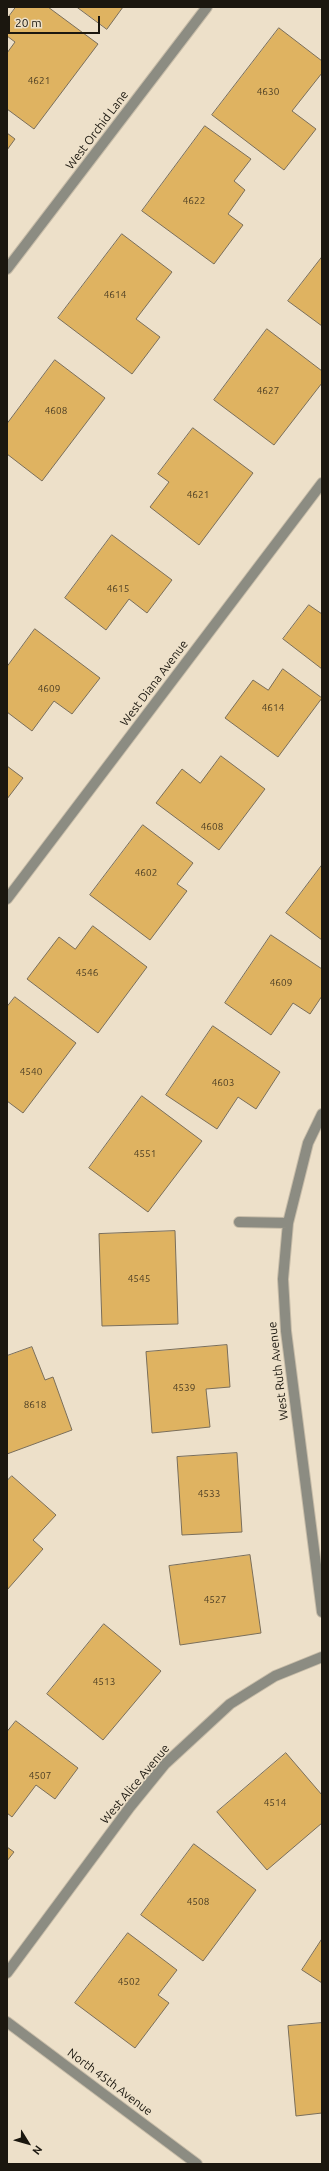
<!DOCTYPE html>
<html>
<head>
<meta charset="utf-8">
<style>
	body { margin:0 }
	#map { position:relative; width:329px; height:2171px; overflow:hidden; background:#ede0c9; font-family:Ubuntu,sans-serif }
	canvas { display:block }
	.frame { position:absolute; inset:0; border:8px solid #1b170f; pointer-events:none }
	.north { position:absolute; left:8px; top:2123px; width:40px; height:40px; -webkit-text-stroke:3px #ede0c9; paint-order:stroke; rotate:127deg; font-size:11px; font-weight:700; line-height:16px; text-align:center; color:#1b170f }
	.north::after { content:''; display:block; margin:auto; width:14px; height:18px; background:#1b170f; clip-path:polygon(50% 0,100% 100%,50% 72%,0 100%) }
	.scale { position:absolute; left:8px; top:16px; width:92px; height:18px; box-sizing:border-box; border:2px solid #1b170f; border-top:0; padding-left:5px; font-size:12px; line-height:14px; white-space:nowrap; color:#1b170f; -webkit-text-stroke:3px #ede0c9; paint-order:stroke }
</style>
</head>
<body>
<div id="map">
<canvas width="329" height="2171"></canvas>
<div class="frame"></div>
<div class="north">N</div>
<div class="scale">20 m</div>
</div>
<script>
const g = document.querySelector('canvas').getContext('2d');
g.lineJoin = 'round';
function paint(path, color) {
  g.fillStyle = color;
  g.fill(path, 'evenodd');
}
function strokePath(path, color, width, dash) {
  g.strokeStyle = color;
  g.lineWidth = width;
  g.lineCap = dash ? 'butt' : 'round';
  g.setLineDash(dash || []);
  g.stroke(path);
}
function write(font, color, halo, rows, align = 'center') {
  g.font = font + ' Ubuntu,sans-serif';
  g.lineWidth = 3;
  g.setLineDash([]);
  g.textBaseline = 'middle';
  g.strokeStyle = halo;
  g.fillStyle = color;
  for (const [text, x, y, turn = 0] of rows) {
    g.save();
    g.translate(x, y);
    g.rotate((+turn || 0) * Math.PI / 180);
    g.textAlign = isNaN(turn) ? turn : align;
    if (halo) g.strokeText(text, 0, 0);
    g.fillText(text, 0, 0);
    g.restore();
  }
}
const building = new Path2D(`
	M16,7H48L98,44L34,129L7,109V53L15,42L7,36V19Z
	M77,7H123L107,29Z
	M279,28L322,61V73L292,111L316,129L284,170L212,115Z
	M205,126L251,159L234,181L245,190L228,214L243,225L214,264L142,211Z
	M7,133L15,139L7,150Z
	M122,234L172,272L136,319L160,337L132,374L58,318Z
	M322,257V326L288,301Z
	M267,329L322,371V383L274,445L214,400Z
	M55,360L105,398L42,481L7,454V424Z
	M193,428L253,473L199,545L150,507L169,482L158,474Z
	M112,535L172,580L147,613L129,599L106,630L65,598Z
	M309,605L322,614V669L283,639Z
	M35,629L100,678L72,714L54,701L32,731L7,712V667Z
	M283,669L322,698L278,757L225,718L253,680L268,690Z
	M221,756L265,789L219,850L156,803L182,769L200,783Z
	M7,766L23,778L7,799Z
	M143,825L193,863L177,884L187,891L150,940L90,895Z
	M322,865V940L286,913Z
	M93,926L147,967L98,1033L27,979L59,937L75,949Z
	M271,935L322,969V996L310,1014L293,1003L271,1035L225,1003Z
	M15,997L76,1043L23,1113L7,1101V1007Z
	M213,1026L280,1072L256,1109L238,1097L217,1129L166,1095Z
	M142,1096L202,1141L148,1212L89,1168Z
	M175,1231L178,1324L102,1326L99,1234Z
	M227,1345L230,1387L206,1389L210,1427L152,1433L146,1352Z
	M32,1347L45,1380L53,1377L72,1430L7,1454V1356Z
	M237,1453L242,1532L182,1535L177,1457Z
	M12,1476L56,1515L33,1540L43,1549L7,1590V1481Z
	M250,1555L261,1633L180,1645L169,1566Z
	M104,1624L161,1671L103,1740L47,1694Z
	M16,1721L78,1768L55,1799L36,1785L12,1817L7,1813V1732Z
	M286,1753L322,1795V1823L267,1870L217,1812Z
	M194,1844L256,1890L203,1961L141,1915Z
	M7,1847L14,1852L7,1861Z
	M128,1933L177,1970L158,1995L169,2003L135,2048L75,2003Z
	M322,1939V1983L302,1970Z
	M322,2023V2113L296,2116L288,2026Z`);
paint(building, '#dfb361');
strokePath(building, '#7a6e5a', 1);
const minor = new Path2D(`
	M7,269L207,7
	M7,899L322,483
	M322,1114L308,1143L288,1223L283,1279L286,1331L322,1612
	M239,1222L288,1223
	M7,1973L130,1807L165,1764L230,1704L275,1676L322,1657
	M7,2022L197,2164`);
strokePath(minor, '#c7bca8', 12);
strokePath(minor, '#8c8c82', 10);
write('10px', '#4c3e24', null, [
	["4621",39,81],
	["4630",268,92],
	["4622",194,201],
	["4614",115,295],
	["4627",268,391],
	["4608",56,411],
	["4621",198,495],
	["4615",118,589],
	["4609",49,689],
	["4614",273,708],
	["4608",212,827],
	["4602",146,873],
	["4546",87,973],
	["4609",281,983],
	["4540",31,1072],
	["4603",223,1083],
	["4551",145,1154],
	["4545",139,1279],
	["4539",184,1388],
	["8618",35,1405],
	["4533",209,1494],
	["4527",215,1600],
	["4513",104,1682],
	["4507",40,1776],
	["4514",275,1803],
	["4508",198,1902],
	["4502",129,1982]
]);
write('12px', '#1b170f', '#ede0c9', [
	["West Orchid Lane",97,130,-53],
	["West Diana Avenue",154,683,-53],
	["West Ruth Avenue",278,1371,-97],
	["West Alice Avenue",135,1784,-50],
	["North 45th Avenue",110,2082,37]
]);
</script>
</body>
</html>
